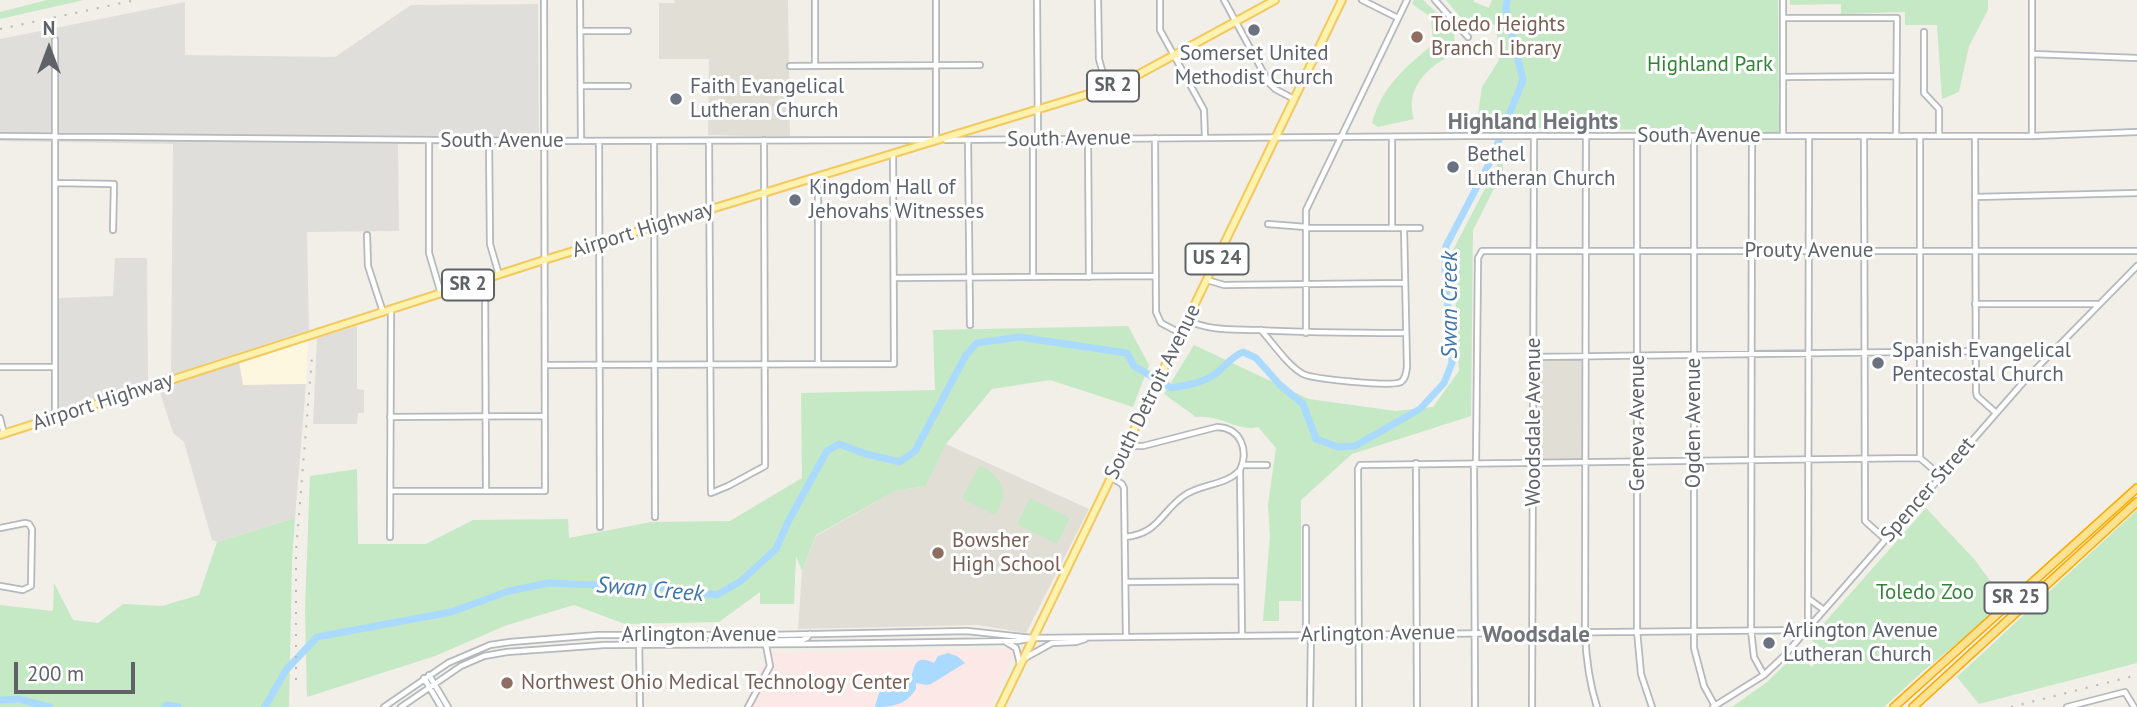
<!DOCTYPE html>
<html>
<head>
<meta charset="utf-8">
<style>
	body { margin:0 }
	#map { position:relative; width:2137px; height:707px; overflow:hidden; background:#f1efe8; font-family:"PT Sans",sans-serif }
	canvas { display:block }
	.north { position:absolute; left:14px; top:14px; width:70px; height:70px; -webkit-text-stroke:5px #fff; paint-order:stroke; rotate:0deg; font-size:19px; font-weight:700; line-height:28px; text-align:center; color:#5f6368 }
	.north::after { content:''; display:block; margin:auto; width:24px; height:32px; background:#5f6368; clip-path:polygon(50% 0,100% 100%,50% 72%,0 100%) }
	.scale { position:absolute; left:14px; top:662px; width:121px; height:32px; box-sizing:border-box; border:4px solid #5f6368; border-top:0; padding-left:9px; font-size:21px; line-height:24px; white-space:nowrap; color:#5f6368; -webkit-text-stroke:5px #fff; paint-order:stroke }
</style>
</head>
<body>
<div id="map">
<canvas width="2137" height="707"></canvas>
<div class="north">N</div>
<div class="scale">200 m</div>
</div>
<script>
const g = document.querySelector('canvas').getContext('2d');
g.lineJoin = 'round';
function paint(path, color) {
  g.fillStyle = color;
  g.fill(path, 'evenodd');
}
function strokePath(path, color, width, dash) {
  g.strokeStyle = color;
  g.lineWidth = width;
  g.lineCap = dash ? 'butt' : 'round';
  g.setLineDash(dash || []);
  g.stroke(path);
}
function write(font, color, halo, rows, align = 'center') {
  g.font = font + ' "PT Sans",sans-serif';
  g.lineWidth = 6;
  g.setLineDash([]);
  g.textBaseline = 'middle';
  g.strokeStyle = halo;
  g.fillStyle = color;
  for (const [text, x, y, turn = 0] of rows) {
    g.save();
    g.translate(x, y);
    g.rotate((+turn || 0) * Math.PI / 180);
    g.textAlign = isNaN(turn) ? turn : align;
    if (halo) g.strokeText(text, 0, 0);
    g.fillText(text, 0, 0);
    g.restore();
  }
}
paint(new Path2D(`
	M308,341L306,384L243,385L239,362Z`), '#fef7e0');
paint(new Path2D(`
	M185,2V55L335,57L411,5L538,4L539,146L398,144L399,231L307,232L309,330L59,411V298L113,296L115,258H147L148,380L171,372L173,144L0,141V39Z
	M357,326V389L364,390V413H358L357,424H313L317,338Z
	M239,362L243,385L306,384L295,518L217,542L212,540L184,442L173,433L159,389Z`), '#e0deda');
paint(new Path2D(`
	M674,0H788L790,137L708,135L709,59H659V3H675Z
	M1586,356V462H1534V357Z
	M946,444L1089,509L1026,633L978,625L798,629L802,571L816,536L895,491L926,486Z`), '#e1ded6');
paint(new Path2D(`
	M1012,649L1014,656L990,707H745L767,653Z`), '#fce8e6');
paint(new Path2D(`
	M47,0H84L0,19V12Z
	M1414,0H1423L1454,29C1454,34 1455,41 1454,46C1453,55 1442,60 1435,65C1417,79 1407,97 1414,119L1378,127L1372,123C1382,86 1405,68 1433,44L1431,17L1412,4Z
	M1446,0H1474V2L1489,8L1492,0H1778L1779,132L1476,127L1482,87L1499,60L1496,25L1489,24L1478,29L1465,23Z
	M1790,0H1988V10L1969,46L1959,92L1942,99L1937,25H1905V12L1841,14V4L1790,5Z
	M1502,156L1503,171L1473,230L1471,416L1352,454L1301,500V601H1279V621H1263L1270,537L1268,505L1276,448L1258,427C1237,432 1221,414 1196,417L1164,394L1194,345L1309,399L1396,411L1433,407L1459,371L1453,250Z
	M1128,326L1149,365L1133,407L1050,380L992,389L946,444L926,486L895,491L816,535L802,571L796,556L794,604H760V592L719,622L625,624L574,605L507,625L435,656L307,697L305,608L310,476L357,469L358,544H426L473,520L568,519L569,538L651,522L730,521L802,478L801,393L935,390L933,330Z
	M980,465C1002,478 1011,492 995,515L963,499V496Z
	M1030,498L1070,518L1057,544L1017,524Z
	M1926,508L1975,560L2006,603L1922,672L1884,707H1732L1767,682L1796,654L1812,667L1825,651L1810,639Z
	M2137,510V663L1979,704L1957,677Z
	M295,518L292,561L289,707H0V605L53,611L54,583L73,620L98,623L123,604L162,606L199,595L217,542Z`), '#c5e8c5');
paint(new Path2D(`
	M948,653L957,656L965,663L931,684L926,685L916,683V689C906,705 893,707 875,707C880,687 887,669 910,681C915,668 913,653 934,663L938,656Z`), '#aadaff');
strokePath(new Path2D(`
	M0,700L19,699L49,707
	M165,707L167,705L178,707
	M265,707L286,670L317,637L451,612L509,591L548,583L671,588L717,595L741,581L776,549L789,520L827,451L839,444L866,454L900,462L915,451L966,355L977,343L1019,337L1127,353L1134,366L1171,388C1187,385 1201,384 1215,374C1225,367 1231,357 1243,352L1256,358L1280,385L1303,404L1316,439L1338,447L1355,446L1420,409L1444,383L1452,363L1445,270L1446,246L1491,160L1523,80L1506,9L1507,0`), '#aadaff', 7);
const minor = new Path2D(`
	M580,0L581,141
	M815,0V66
	M936,0V140
	M1037,0L1038,139
	M1098,0L1099,59L1107,88
	M1160,0V30L1204,110L1205,138
	M1224,0L1269,83L1275,89L1294,99
	M1362,0L1398,18
	M1435,0L1468,37
	M1783,0V136
	M2032,0V136
	M1783,18H1897L1896,136
	M581,31H628
	M1924,32V93L1939,109V136
	M55,40V417
	M2032,54L2137,58
	M790,66L980,65
	M1784,77L1896,76
	M581,86H628
	M0,136L543,141L934,140
	M1586,136L1585,632C1586,658 1589,682 1597,707
	M1637,136V631L1641,674L1652,707
	M1694,136V648L1704,686L1715,706
	M1752,136L1751,630L1754,657L1764,675
	M1864,136L1865,521L1885,539
	M1920,136V458L1941,476
	M1975,136L1976,392L1977,396L1995,412
	M1392,137V228
	M1088,138L1089,277
	M1155,138L1156,312L1161,323L1182,334
	M1033,139V277
	M429,140V253L441,294
	M946,140L1466,136H2032L2137,132
	M968,140L970,325
	M489,141L490,244L499,275
	M599,141L600,527
	M654,141L655,517
	M709,141L711,493L728,486L765,466L764,140
	M818,177V364
	M55,183L114,184L113,230
	M1975,197L2137,193
	M1268,224L1306,227
	M1306,228H1420
	M367,235L368,266L383,312
	M894,278L1156,276
	M485,279L486,491
	M1207,280L1224,285L1405,283
	M1975,304H2098
	M1188,321C1213,331 1231,329 1258,330C1307,333 1357,333 1406,333
	M1261,330C1273,343 1288,366 1303,374C1313,379 1392,387 1401,382C1406,378 1406,373 1407,367L1404,228
	M1306,333V210L1407,0
	M1534,357L1975,351
	M545,365L894,364L893,154
	M0,367H54
	M390,417L545,416
	M0,418L4,434
	M1127,446H1143L1217,427C1241,428 1249,450 1240,470L1242,636
	M1416,463L1417,707
	M1474,463L1475,707
	M1476,463L1478,258L1482,251H2137
	M1242,465H1267
	M1112,478L1122,484L1124,488L1126,637
	M390,491H545L544,0
	M0,528L25,523L29,524L32,529L31,586L23,590L0,586
	M1306,528V635
	M390,537L391,310
	M1125,537C1159,534 1161,511 1185,495C1201,484 1226,485 1239,471
	M1126,582L1241,581
	M1809,599L1824,610
	M1808,629L1809,136
	M639,635L640,707
	M717,642L802,640L807,638L810,634
	M1006,642L1016,648L1020,664
	M1025,658L1052,643L1076,642L1085,639
	M429,675L448,707
	M424,678L441,707
	M384,707L448,663L490,645L510,642L598,635H769L967,631L1032,638L1808,630
	M401,707L461,666L484,656L507,652L604,645L810,644L1017,641L1028,639
	M748,707L770,666L766,645
	M1310,707L1311,635
	M1359,707L1358,469L1360,465L1920,458
	M1532,707L1534,137
	M1713,707L1764,675L1783,657L2027,378L2137,266
	M2067,707L2125,692L2134,707`);
const major = new Path2D(`
	M0,435L544,260L1121,84L1275,0
	M1000,707L1342,0`);
const highway = new Path2D(`
	M1894,707L2137,488
	M1913,707L2137,502`);
strokePath(minor, '#b5b8bc', 8);
strokePath(major, '#f2c960', 10);
strokePath(highway, '#f9ab00', 10);
strokePath(minor, '#fff', 4.5);
strokePath(major, '#fff2af', 6);
strokePath(highway, '#fde293', 7);
strokePath(new Path2D(`
	M0,29L136,0
	M296,680V551L312,357
	M2011,707L2137,675`), '#b6b7b8', 2, [2, 9]);
for (const [x, y, r, color] of [
	[1254,30,7,"#6b7280"],
	[1417,37,7,"#8d6e63"],
	[676,99,7,"#6b7280"],
	[1453,167,7,"#6b7280"],
	[795,200,7,"#6b7280"],
	[1878,363,7,"#6b7280"],
	[938,553,7,"#8d6e63"],
	[1769,643,7,"#6b7280"],
	[507,683,7,"#8d6e63"]
]) {
  const dot = new Path2D();
  dot.arc(x, y, r, 0, 2 * Math.PI);
  g.fillStyle = color;
  g.fill(dot);
  strokePath(dot, '#fff', 2.5);
}
for (const [x, y, w] of [
	[1113,86,52],
	[1217,259,63],
	[468,285,52],
	[2016,598,63]
]) {
  const box = new Path2D();
  box.roundRect(x - w / 2, y - 15.5, w, 31, 5);
  g.fillStyle = '#fff';
  g.fill(box);
  strokePath(box, '#5f6368', 2);
}
write('bold 19px', '#5f6368', null, [
	["SR 2",1113,86],
	["US 24",1217,259],
	["SR 2",468,285],
	["SR 25",2016,598]
]);
write('21px', '#785e54', '#fff', [
	["Toledo Heights",1431,25],
	["Branch Library",1431,49],
	["Bowsher",952,541],
	["High School",952,565],
	["Northwest Ohio Medical Technology Center",521,683]
], 'left');
write('21px', '#5b616d', '#fff', [
	["Somerset United",1254,54,"center"],
	["Methodist Church",1254,78,"center"],
	["Faith Evangelical",690,87],
	["Lutheran Church",690,111],
	["Bethel",1467,155],
	["Lutheran Church",1467,179],
	["Kingdom Hall of",809,188],
	["Jehovahs Witnesses",809,212],
	["Spanish Evangelical",1892,351],
	["Pentecostal Church",1892,375],
	["Arlington Avenue",1783,631],
	["Lutheran Church",1783,655]
], 'left');
write('21px', '#348238', '#fff', [
	["Highland Park",1710,65],
	["Toledo Zoo",1925,593]
]);
write('21px', '#5f6368', '#fff', [
	["South Avenue",1699,136],
	["South Avenue",1069,139,-1],
	["South Avenue",502,141],
	["Airport Highway",643,230,-17],
	["Prouty Avenue",1809,251],
	["South Detroit Avenue",1153,392,-64],
	["Airport Highway",103,402,-18],
	["Woodsdale Avenue",1534,422,-90],
	["Geneva Avenue",1638,423,-90],
	["Ogden Avenue",1694,423,-90],
	["Spencer Street",1928,490,-49],
	["Arlington Avenue",1378,634,-1],
	["Arlington Avenue",699,635]
]);
write('bold 23px', '#70757a', '#fff', [
	["Highland Heights",1533,122],
	["Woodsdale",1536,635]
]);
write('italic 23px', '#4174aa', '#fff', [
	["Swan Creek",1450,305,-90],
	["Swan Creek",650,590,5]
]);
</script>
</body>
</html>
